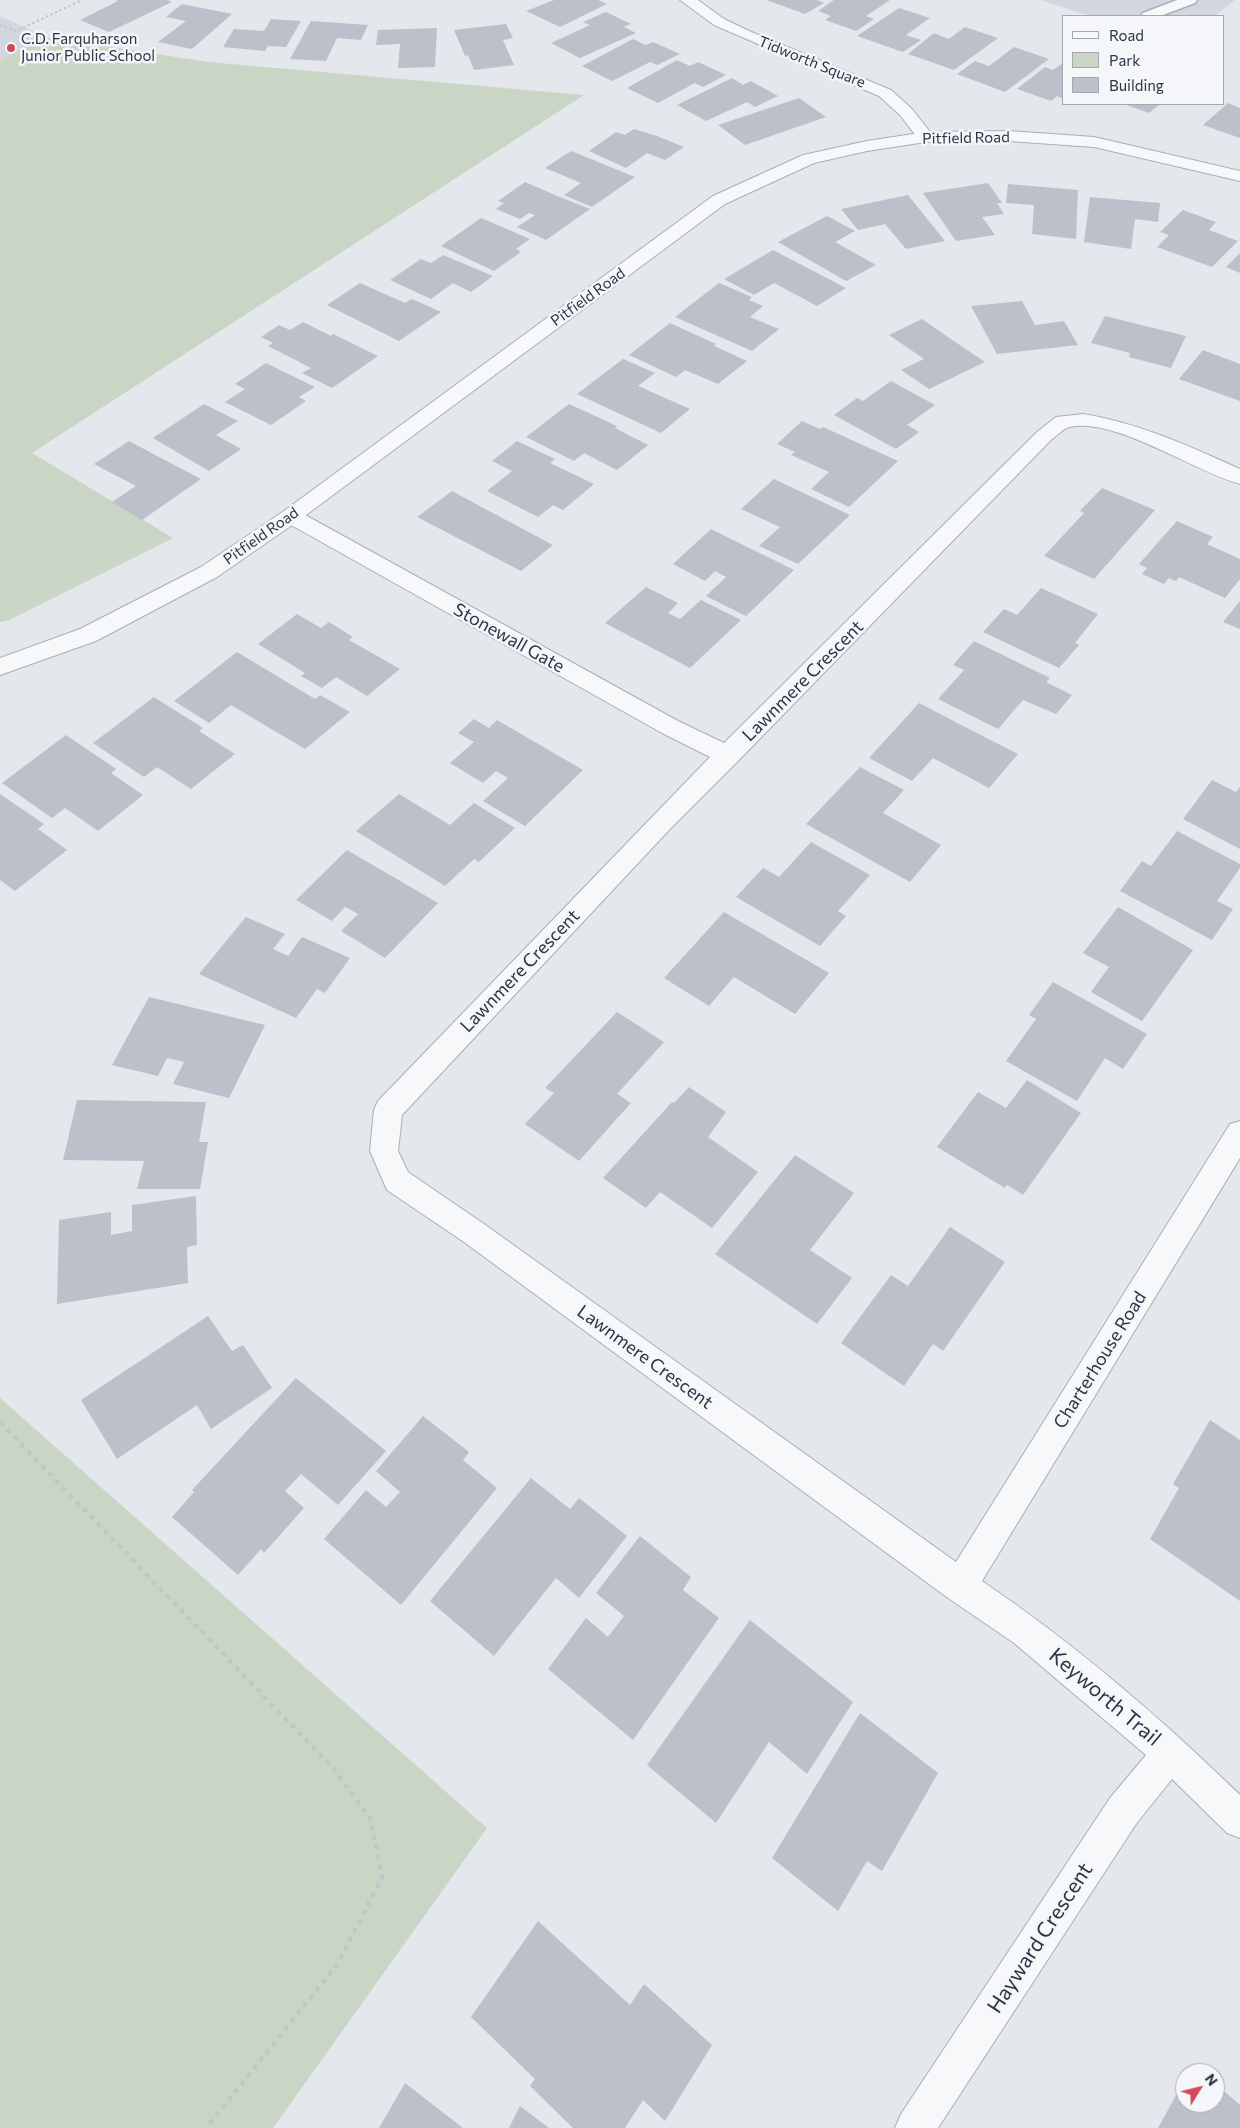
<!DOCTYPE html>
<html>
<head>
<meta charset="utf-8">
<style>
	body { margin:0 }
	#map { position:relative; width:1240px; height:2128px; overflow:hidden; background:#e4e7ec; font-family:Commissioner,sans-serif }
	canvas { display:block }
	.legend { position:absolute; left:1062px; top:15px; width:162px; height:90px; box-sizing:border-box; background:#f4f6f9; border:1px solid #a4a8b1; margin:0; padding:6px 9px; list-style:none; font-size:15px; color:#2b3445 }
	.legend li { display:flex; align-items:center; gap:10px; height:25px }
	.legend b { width:25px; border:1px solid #a4a8b1 }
	.north { position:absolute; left:1175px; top:2063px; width:50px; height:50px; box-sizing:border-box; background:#f4f6f9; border:1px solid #a4a8b1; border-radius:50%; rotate:54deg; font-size:14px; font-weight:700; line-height:20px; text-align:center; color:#2b3445 }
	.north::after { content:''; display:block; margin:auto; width:18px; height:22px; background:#d1495b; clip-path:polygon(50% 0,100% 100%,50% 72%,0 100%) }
</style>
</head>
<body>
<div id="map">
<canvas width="1240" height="2128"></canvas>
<ul class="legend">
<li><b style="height:6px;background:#f7f8fa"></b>Road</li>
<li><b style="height:14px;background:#c9d6c5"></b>Park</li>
<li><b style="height:14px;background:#bbc0ca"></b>Building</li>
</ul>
<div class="north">N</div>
</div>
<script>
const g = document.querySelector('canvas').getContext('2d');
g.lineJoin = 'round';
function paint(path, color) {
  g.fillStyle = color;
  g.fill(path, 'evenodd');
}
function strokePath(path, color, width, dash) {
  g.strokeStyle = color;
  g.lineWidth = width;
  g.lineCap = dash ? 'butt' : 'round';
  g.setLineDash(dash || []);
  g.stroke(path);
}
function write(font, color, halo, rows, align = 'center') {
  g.font = font + ' Commissioner,sans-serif';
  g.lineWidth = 5;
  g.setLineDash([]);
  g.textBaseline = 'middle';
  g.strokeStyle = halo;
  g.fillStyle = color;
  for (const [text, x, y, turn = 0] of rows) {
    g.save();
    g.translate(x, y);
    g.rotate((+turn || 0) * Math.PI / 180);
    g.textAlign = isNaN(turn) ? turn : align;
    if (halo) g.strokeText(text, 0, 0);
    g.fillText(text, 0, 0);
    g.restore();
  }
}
paint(new Path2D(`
	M1041,0H1235L1215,16H1090Z
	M0,16L46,37L0,60Z`), '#d2d6de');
paint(new Path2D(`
	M46,37L208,62L584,95L32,453L173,538L9,620L0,622V60Z
	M0,1398L487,1828L273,2128H0Z`), '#c9d6c5');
paint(new Path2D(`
	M115,0H167L172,2L109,32L80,20L118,1Z
	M554,0H598L607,4L560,27L526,11Z
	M766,0H817L824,3L805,14Z
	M834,0H890L866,16L874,19L856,31L825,20L831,16L818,11Z
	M182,4L232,14L192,49L158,42L186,21L166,17Z
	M899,8L930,18L906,35L921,40L903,52L857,36Z
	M606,12L631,24L624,27L636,33L580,58L551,43L590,25L583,22Z
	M271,19L301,21L286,47L268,46L265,51L223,47L234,29L264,31Z
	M311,21L368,25L361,40L337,38L326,61L290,59Z
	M506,24L513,38L503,40L514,65L474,70L468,55L465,56L454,30Z
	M965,27L998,38L954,70L908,54L934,33L949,39Z
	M437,28L435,67L398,68L400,44L376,45L378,30Z
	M633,39L646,45L653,42L680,54L657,65L650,62L612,81L582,66Z
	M1014,47L1049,59L1005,92L957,74L975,61L989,66Z
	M677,60L690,66L698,62L726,75L703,87L695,83L658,103L627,88Z
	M1064,62V99L1057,96L1051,101L1017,89L1045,67L1053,70Z
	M732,78L743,85L751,81L778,96L755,107L747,102L706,121L677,105Z
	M799,98L826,117L745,145L718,125Z
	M1228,103L1240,108V138L1203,125Z
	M1124,104H1160L1149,113Z
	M634,129L657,136L684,147L665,160L647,153L626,168L589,151L616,132L625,135Z
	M571,151L635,177L592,207L564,195L581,183L545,168Z
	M525,182L555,195L590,209L546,240L517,227L535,215L529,213L520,219L496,209L504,203L498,201Z
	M988,183L1002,203H997L1004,214L982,217L995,235L956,241L923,193Z
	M1008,184L1078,190L1076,239L1032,234L1034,205L1006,203Z
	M908,195L945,241L906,249L885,224L858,230L841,209Z
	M1090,197L1160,203L1158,222L1135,219L1131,249L1084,242Z
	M1183,210L1216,222L1209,230L1238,241L1212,267L1157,247L1169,235L1160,232Z
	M827,216L855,231L835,242L876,265L846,281L778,242Z
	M481,218L530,239L516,249L521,252L494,271L441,246Z
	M773,250L846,288L817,306L774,283L754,295L724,279Z
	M1240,253V273L1226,267Z
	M443,255L493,276L471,292L453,283L431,299L390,280L421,259L431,263Z
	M360,283L405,303L412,299L441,312L399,341L327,305Z
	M719,283L752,297L749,300L763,306L750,317L779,329L752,351L675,317Z
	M1022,301L1035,325L1064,321L1078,345L997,354L971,306Z
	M1105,316L1186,336L1171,368L1129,357L1130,353L1091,343Z
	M922,319L951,339L985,362L929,389L901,370L924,359L889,335Z
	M303,322L331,336L333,334L378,356L332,388L302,373L311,368L268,346L273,343L261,337L279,325L290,330Z
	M670,323L716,344L714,346L747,361L718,384L685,370L676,377L629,355Z
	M1203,350L1240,364V401L1179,379Z
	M623,359L655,373L638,386L690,409L661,433L577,394Z
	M266,363L315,387L299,397L306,401L271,425L225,402L245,389L235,384Z
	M891,381L935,405L907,425L919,432L896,449L834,415L857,398L863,401Z
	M204,404L238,421L216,435L241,449L209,471L153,438Z
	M569,404L617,426L615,428L648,445L617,470L584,453L574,461L526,437Z
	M802,421L820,429L823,427L898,461L849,507L811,489L829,472L791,455L795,452L777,444Z
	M129,441L159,457L201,479L142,520L112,502L136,486L94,464Z
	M517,441L555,459L550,463L594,484L563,510L553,505L538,517L487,491L512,471L492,461Z
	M774,479L850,515L798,564L759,546L780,527L741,509Z
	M1102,488L1155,510L1094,579L1044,556L1084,513L1080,511Z
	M452,491L489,511L553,545L521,571L417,517Z
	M1177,521L1213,537L1207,544L1240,559V579L1225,598L1179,577L1176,581L1169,578L1164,584L1142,574L1147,568L1139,564Z
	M711,529L794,570L746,616L706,596L726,577L715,571L705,581L673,564Z
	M646,587L678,603L668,613L680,619L701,600L741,620L690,668L605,623Z
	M1041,588L1098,614L1075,643L1079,645L1059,668L983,632L1004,609L1017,615Z
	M1240,601V629L1223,622Z
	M297,614L321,628L329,622L353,637L349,640L400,669L367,696L336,677L322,688L301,676L305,673L258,644Z
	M974,641L1050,678L1046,682L1072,695L1056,714L1023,700L998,729L938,699L964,670L953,665Z
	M237,652L315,699L320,695L350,712L305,749L231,705L209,723L174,701Z
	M154,697L203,728L199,731L235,754L191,789L157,767L144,777L93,743Z
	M919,703L969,729L1018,754L989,788L933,758L912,781L869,758Z
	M474,719L489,728L497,720L583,770L525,826L483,801L508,778L496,771L483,783L450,763L474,742L458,733Z
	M66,735L116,769L111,773L143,795L98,831L65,808L52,818L2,783Z
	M860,767L904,790L883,813L941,845L910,882L806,824Z
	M1212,780L1236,792L1240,787V849L1183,819Z
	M0,794L44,824L38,829L67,850L15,891L0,880Z
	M399,794L450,825L474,803L515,828L479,862L474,859L445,886L356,831Z
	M1177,831L1240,864V868L1217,901L1233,909L1212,940L1120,891L1142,861L1151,866Z
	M811,842L870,875L838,911L846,916L820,946L736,897L763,868L779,877Z
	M347,850L438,903L385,958L341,931L358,914L345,907L332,921L296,900Z
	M1118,907L1193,950L1142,1021L1091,992L1109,967L1083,953Z
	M724,912L829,973L795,1014L734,977L709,1006L664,978Z
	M246,917L285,934L273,949L288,956L302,937L350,958L325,993L317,989L296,1018L199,974Z
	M1053,982L1147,1034L1123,1069L1105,1058L1077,1101L1006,1061L1036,1019L1029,1015Z
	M149,997L265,1025L229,1098L173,1084L184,1062L167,1058L158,1076L112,1065Z
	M617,1012L664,1042L617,1094L631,1103L579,1161L525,1124L554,1093L545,1088Z
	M1027,1080L1081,1113L1023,1195L1007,1185L1005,1188L937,1147L978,1092L1006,1108Z
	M689,1087L726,1112L708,1137L758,1172L712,1228L660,1192L646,1208L603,1178L672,1102L674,1103Z
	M77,1100L206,1102L199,1142H208L200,1189H137L144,1161L63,1160Z
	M795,1155L854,1193L810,1250L852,1278L817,1324L715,1254Z
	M196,1196L197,1245L187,1247L188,1283L57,1304L59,1220L111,1212V1235L132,1231V1205Z
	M950,1227L1005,1262L943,1351L933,1344L904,1386L841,1343L891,1275L908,1286Z
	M208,1316L232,1351L243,1345L272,1388L211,1429L197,1405L117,1459L81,1400Z
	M296,1378L386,1451L338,1505L301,1474L285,1491L304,1508L264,1553L261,1549L238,1575L172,1517L194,1492L192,1490Z
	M423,1416L469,1452L463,1460L497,1488L401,1605L324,1539L366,1490L386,1507L400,1492L376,1471Z
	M1210,1420L1240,1440V1601L1150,1539L1179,1488L1173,1484Z
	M531,1478L570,1509L579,1498L627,1536L579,1598L556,1578L494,1656L430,1601Z
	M640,1536L691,1577L683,1590L719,1618L633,1740L548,1669L586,1618L608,1637L624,1616L596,1593Z
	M750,1620L853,1702L807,1774L769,1742L716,1823L647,1765Z
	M860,1713L938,1773L882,1871L867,1861L838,1911L772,1858Z
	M538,1921L630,2005L644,1984L712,2045L665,2121L643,2100L625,2128H573L530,2086L535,2079L471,2017Z
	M1194,2064L1204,2073H1188Z
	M1185,2079V2103H1215V2083L1240,2105V2128H1158Z
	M405,2083L463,2128H379Z
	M520,2106L549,2128H509Z`), '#bbc0ca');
const service = new Path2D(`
	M1177,0H1197L1195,3L1160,16H1141L1143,13Z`);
const minor = new Path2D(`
	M680,0H698L724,19L749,31L891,90L912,109L934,137L932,141H920L900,115L879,96L714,25Z
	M1083,414C1139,423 1189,446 1240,469V484C1195,472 1115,417 1070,427C1063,428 1057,436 1051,440L737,762L670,829L402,1115L398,1151L408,1172L484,1224L956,1562L1230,1124L1240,1121V1158L982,1581C1075,1644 1160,1717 1240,1795V1838L1227,1833L1172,1779L1136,1824L938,2128H895L901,2114L1110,1798L1146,1755L1014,1643L948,1598L464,1242L387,1190L370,1151L374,1110L378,1101L710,757L662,733L284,521L280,516L284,511L291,509L298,511L678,721L724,743L1037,432L1056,417Z`);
const tertiary = new Path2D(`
	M1009,131L1094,137L1240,171V181L1094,147L1009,141L926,142L867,151L814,163L725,204L298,521L217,577L96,641L0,675V658L80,629L201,567L284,511L713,196L803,155L867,141L926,132Z`);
strokePath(service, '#a9aeb7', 3);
strokePath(minor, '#a9aeb7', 2);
strokePath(tertiary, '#a9aeb7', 2);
strokePath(new Path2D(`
	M0,25L16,31L82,0`), '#c2c5cb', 2, [2.5, 2.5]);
strokePath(new Path2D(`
	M0,1422L333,1768L371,1820L382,1877L337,1965L206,2128`), '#c2c5cb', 4, [5, 5]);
paint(service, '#f7f8fa');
paint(minor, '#f7f8fa');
paint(tertiary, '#f7f8fa');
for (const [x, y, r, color] of [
	[11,48,5,"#d1495b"]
]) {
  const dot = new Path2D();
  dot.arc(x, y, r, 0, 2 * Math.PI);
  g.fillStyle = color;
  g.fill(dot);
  strokePath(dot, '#f4f6f9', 2);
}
write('15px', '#2b3445', '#f4f6f9', [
	["C.D. Farquharson",21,39],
	["Junior Public School",21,56]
], 'left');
write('15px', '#2b3445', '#f4f6f9', [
	["Tidworth Square",812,62,22],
	["Pitfield Road",966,138,-1],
	["Pitfield Road",588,297,-36],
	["Pitfield Road",261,536,-35]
]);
write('18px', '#2b3445', '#f4f6f9', [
	["Stonewall Gate",509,638,29],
	["Lawnmere Crescent",803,681,-45],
	["Lawnmere Crescent",520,971,-46],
	["Lawnmere Crescent",645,1357,36],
	["Charterhouse Road",1100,1360,-58]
]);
write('21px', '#2b3445', '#f4f6f9', [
	["Keyworth Trail",1105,1697,40],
	["Hayward Crescent",1040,1938,-57]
]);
</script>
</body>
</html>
